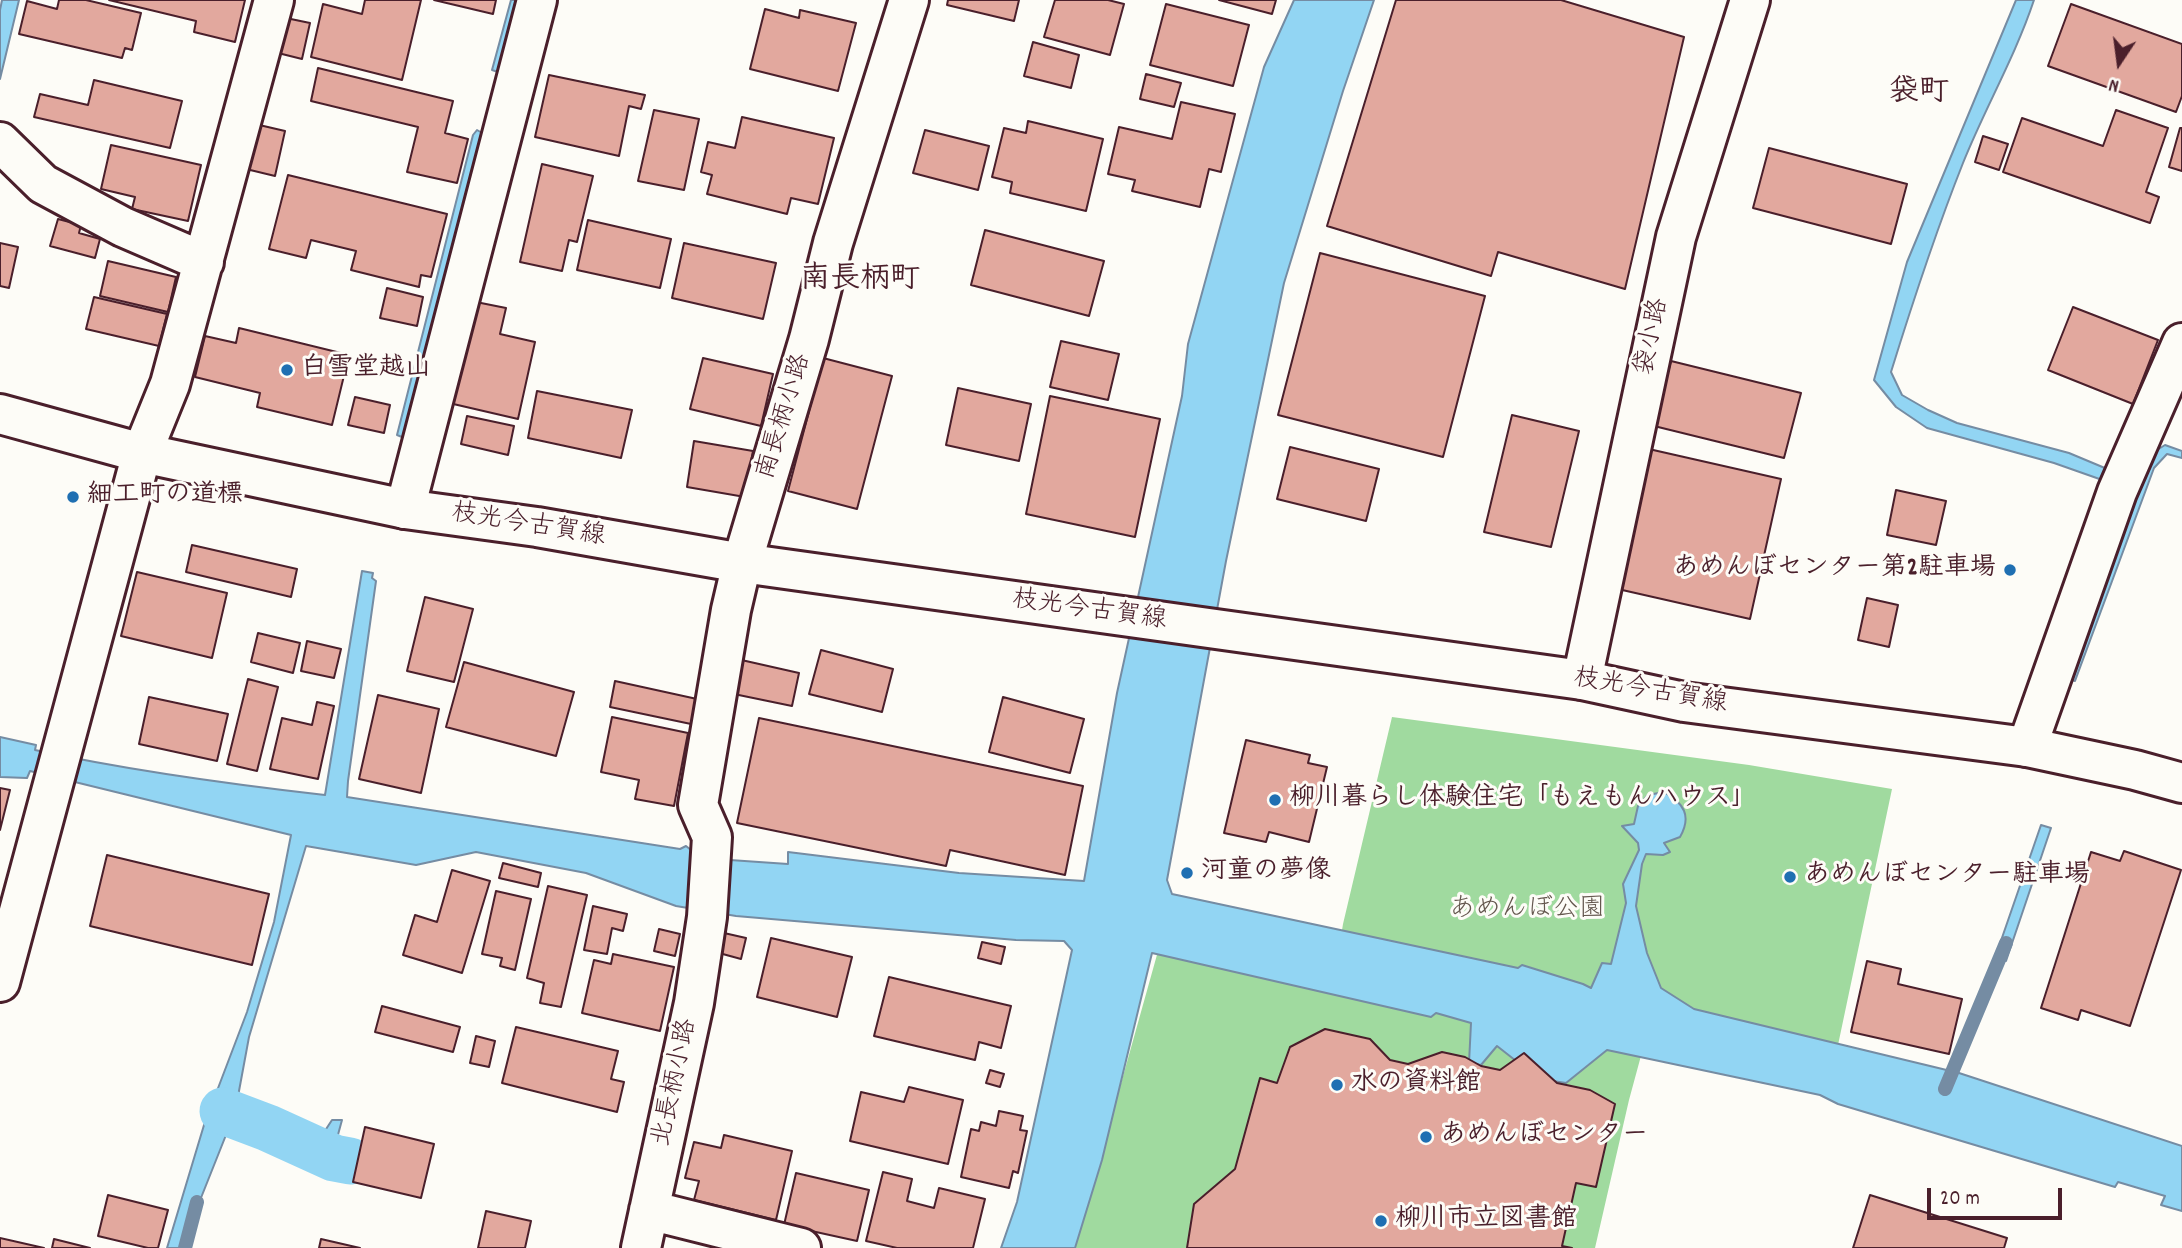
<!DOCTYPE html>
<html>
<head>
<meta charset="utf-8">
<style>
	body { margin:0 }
	#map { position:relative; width:2182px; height:1248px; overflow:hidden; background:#fdfcf7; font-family:Dekko,sans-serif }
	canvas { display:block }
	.north { position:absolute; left:2084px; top:28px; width:70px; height:70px; -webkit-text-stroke:5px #fdfcf7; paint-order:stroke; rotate:193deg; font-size:19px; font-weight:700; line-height:28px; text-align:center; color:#4a1f2b }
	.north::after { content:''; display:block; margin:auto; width:24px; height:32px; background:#4a1f2b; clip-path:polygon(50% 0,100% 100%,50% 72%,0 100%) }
	.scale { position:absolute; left:1927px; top:1188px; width:135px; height:32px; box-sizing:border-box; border:4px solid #4a1f2b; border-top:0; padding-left:9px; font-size:21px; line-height:24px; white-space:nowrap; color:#4a1f2b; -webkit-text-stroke:5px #fdfcf7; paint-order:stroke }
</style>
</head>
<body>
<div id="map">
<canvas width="2182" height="1248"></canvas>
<div class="north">N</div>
<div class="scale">20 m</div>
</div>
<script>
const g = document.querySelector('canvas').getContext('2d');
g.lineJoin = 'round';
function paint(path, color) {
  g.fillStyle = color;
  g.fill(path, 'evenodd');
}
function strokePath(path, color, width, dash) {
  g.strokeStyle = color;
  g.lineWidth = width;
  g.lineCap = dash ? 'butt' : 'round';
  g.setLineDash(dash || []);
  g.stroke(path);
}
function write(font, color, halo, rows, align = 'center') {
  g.font = font + ' Dekko,"Klee One",sans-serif';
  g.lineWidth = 6;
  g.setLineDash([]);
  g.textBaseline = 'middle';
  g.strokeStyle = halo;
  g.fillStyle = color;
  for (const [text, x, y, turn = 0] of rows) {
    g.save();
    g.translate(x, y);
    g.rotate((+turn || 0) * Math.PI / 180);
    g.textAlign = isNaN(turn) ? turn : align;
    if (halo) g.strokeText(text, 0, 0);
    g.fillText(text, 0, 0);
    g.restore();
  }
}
paint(new Path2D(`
	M1392,717L1749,765L1892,789L1838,1045L1694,1009L1645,1041L1629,1100L1595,1248H1075L1160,944L1333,987L1343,924Z`), '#a0da9f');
const water = new Path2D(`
	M2,0H19L0,79V10Z
	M511,0H524L504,74L492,70Z
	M1294,0H1374L1343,91L1284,283L1226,561L1167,880L1172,894L1518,968L1522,965L1583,984L1591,988L1602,963L1611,964L1626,903L1623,884L1639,850L1638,843L1622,826L1634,824L1638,806L1648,795L1664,792C1684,803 1692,816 1680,837L1664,843L1670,852L1663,855L1646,854L1642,864L1636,906L1647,953L1661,988L1694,1009L1959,1073L2182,1146V1211L2161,1205L2165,1196L2118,1182L2115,1187L1838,1104L1820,1095L1607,1050L1566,1083L1539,1079L1497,1046L1481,1065L1469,1063L1471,1023L1436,1013L1431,1017L1152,953L1102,1160L1075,1248H1001L1017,1202L1072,950L1064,941L1016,940L736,916L676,906L586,873L476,852L416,865L306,846L249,1037L234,1118L311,1152L332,1120H342L330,1164L320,1167L268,1148L228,1130L181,1248H167L204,1125L247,1012L274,922L291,835L30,771L27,778L0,777V737L36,745L35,750C131,771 228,784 325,795L362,571L373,573L372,578L376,581L348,781L347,797L680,849L686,846L701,858L788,864V852L959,873L1084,881L1117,693L1182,396L1188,344L1264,67Z
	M2016,0H2034C2015,57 1985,108 1963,163C1936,231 1913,301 1891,372L1902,395L1928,410L1957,423L2069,453L2112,471L2108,482L2054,463L1927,428L1896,407L1874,380L1907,262Z
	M477,130L484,134L407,439L397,435L473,135Z
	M2165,445L2182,451V458L2167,454L2154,468L2075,681L2064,678L2150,449L2157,450Z
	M2041,825L2051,828L2006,961L1995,958Z`);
paint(water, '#92d5f3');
strokePath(water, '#758ca3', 2);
strokePath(new Path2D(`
	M1945,1089L2006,943
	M185,1248L197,1202`), '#758ca3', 14);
strokePath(new Path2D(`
	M223,1111L268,1128L334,1158L350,1161`), '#92d5f3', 47);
const building = new Path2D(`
	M59,0H86L141,13L132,50L125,48L122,58L19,34L27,1L57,9Z
	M109,0H245L235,42L194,32L196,21Z
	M365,0H421L402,80L311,57L323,4L362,14Z
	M434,0H496L493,14Z
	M948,0H1019L1014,21L947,5Z
	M1055,0H1108L1124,4L1110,55L1044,37Z
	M1219,0H1276L1272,14Z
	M1396,0H1561L1684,37L1625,289L1498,252L1491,276L1327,226Z
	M1166,4L1249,25L1233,86L1150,65Z
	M2071,4L2182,44V96L2176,112L2048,66Z
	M765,9L799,18L800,10L856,23L838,91L750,69Z
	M286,18L310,23L302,59L278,53Z
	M1033,42L1079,55L1071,88L1024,76Z
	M318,68L453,101L445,133L468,139L457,183L407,172L418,127L311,101Z
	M1146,74L1181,83L1174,107L1140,99Z
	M549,75L645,95L641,109L629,106L619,156L535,137Z
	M94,80L182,101L170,148L34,117L40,94L88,105Z
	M1181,102L1235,114L1221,172L1209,169L1200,207L1132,191L1135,180L1108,174L1119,127L1172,139Z
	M654,110L699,119L684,190L638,181Z
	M2116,110L2168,128L2146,192L2159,197L2150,223L2003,172L2022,118L2103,146Z
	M742,117L834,138L818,204L791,198L787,214L707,194L712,175L701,172L708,142L735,148Z
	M1028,121L1103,139L1086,211L1010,193L1012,182L992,177L1004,128L1026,133Z
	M255,124L285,131L275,176L246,169Z
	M2180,128H2182V171L2169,167Z
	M925,130L989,146L978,190L913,173Z
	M1983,136L2008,144L1999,170L1975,162Z
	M111,145L201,165L188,221L132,209L135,197L101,189Z
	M1769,148L1907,184L1891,244L1753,208Z
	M542,164L593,176L577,242L569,240L562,271L520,262Z
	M288,175L447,214L431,277L421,275L419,287L351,270L356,251L311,240L306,258L269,249Z
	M58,219L81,225L79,233L100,239L95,258L50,246Z
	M588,220L671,239L660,288L577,270Z
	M985,230L1104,261L1089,316L971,285Z
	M0,243L18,247L9,288L0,286Z
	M684,243L776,263L763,319L672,298Z
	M1320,253L1485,296L1443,457L1278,415Z
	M108,261L176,277L168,312L100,296Z
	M387,288L423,297L417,326L380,318Z
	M94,297L167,314L159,346L86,329Z
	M471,301L506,308L500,334L535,342L518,419L449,403Z
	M2073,307L2158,340L2133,404L2048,370Z
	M239,328L349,355L332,425L257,407L260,393L195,377L205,336L236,343Z
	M1061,341L1119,354L1108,400L1050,387Z
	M703,358L773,374L761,426L690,409Z
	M823,358L892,376L857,509L788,491Z
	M1671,361L1801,393L1784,458L1654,426Z
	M958,388L1031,404L1019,461L946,445Z
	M537,391L632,410L621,458L528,438Z
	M1050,396L1160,419L1135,537L1026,514Z
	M355,397L390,405L384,433L348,425Z
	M1512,415L1579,431L1551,547L1484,532Z
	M467,416L514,426L508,455L461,444Z
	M694,441L753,451L745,497L687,487Z
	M1290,447L1379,469L1366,521L1277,499Z
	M1640,447L1781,479L1750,619L1609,587Z
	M1896,490L1946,501L1936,545L1887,535Z
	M192,545L297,569L291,597L186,572Z
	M137,572L227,593L212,658L121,636Z
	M425,597L473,609L454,682L407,671Z
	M1867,598L1898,605L1889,647L1858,640Z
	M258,633L300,643L293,673L251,662Z
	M307,641L341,649L334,678L301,671Z
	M821,650L893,669L882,712L809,694Z
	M737,659L799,673L792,706L729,693Z
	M464,662L574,692L556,756L446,727Z
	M248,679L278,687L257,771L227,764Z
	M615,681L697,699L691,724L610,707Z
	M378,695L439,709L421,793L359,779Z
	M149,697L228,714L217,761L139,744Z
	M1003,697L1084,719L1070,773L989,752Z
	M317,702L334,706L318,779L270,769L282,718L312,725Z
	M612,717L688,733L674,806L635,799L639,780L601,772Z
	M759,718L1083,786L1065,875L950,850L946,866L737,823Z
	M1246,740L1310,755L1308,763L1327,767L1309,842L1269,832L1266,842L1224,833Z
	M0,788L10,790L0,830Z
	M2124,851L2181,870L2130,1026L2081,1010L2078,1020L2041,1008L2091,852L2120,861Z
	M107,855L269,894L252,965L90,926Z
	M503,863L541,873L538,887L499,878Z
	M452,870L490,881L462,973L403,955L415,915L437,922Z
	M548,886L587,895L561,1007L540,1003L544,983L527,978Z
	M496,891L531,899L515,970L500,966L502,958L482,954Z
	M593,906L627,914L623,931L612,928L607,954L584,950Z
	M659,929L680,934L675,956L654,951Z
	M724,933L746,938L741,959L719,953Z
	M771,938L852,957L837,1017L757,997Z
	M982,942L1005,947L1001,964L978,958Z
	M613,954L674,967L660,1031L582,1013L594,960L611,964Z
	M1867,961L1901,969L1898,984L1962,999L1949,1054L1851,1032Z
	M889,977L1011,1006L1001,1048L979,1042L975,1060L874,1036Z
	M382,1006L460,1027L453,1052L375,1032Z
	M516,1027L618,1051L611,1079L624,1082L617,1112L502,1083Z
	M1325,1029L1370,1039L1390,1060L1408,1064L1442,1052L1465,1057L1481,1066L1500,1070L1524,1053L1557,1083L1590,1090L1615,1104L1596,1187L1576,1183L1562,1246L1572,1248H1187L1194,1204L1235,1169L1260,1078L1277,1083L1290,1047Z
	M476,1036L495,1041L489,1067L470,1063Z
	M990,1070L1004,1074L1000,1087L986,1083Z
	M909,1087L963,1100L948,1164L850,1141L861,1092L904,1102Z
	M999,1111L1023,1116L1020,1130L1027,1131L1018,1173L1013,1171L1009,1188L961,1177L971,1129L979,1131L981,1122L996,1126Z
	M365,1127L434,1144L421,1198L353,1182Z
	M724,1135L792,1151L776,1220L694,1200L699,1181L685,1178L694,1142L721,1148Z
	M883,1172L912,1179L907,1201L934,1208L939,1188L985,1199L973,1248H897L866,1241Z
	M796,1173L869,1190L857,1241L784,1225Z
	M108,1195L168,1210L158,1248H148L98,1236Z
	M1870,1195L2007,1238L2004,1248H1853Z
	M486,1211L531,1221L525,1248H478Z
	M0,1238L44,1248H0Z
	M54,1239L90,1248H52Z
	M321,1239L360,1248H319Z`);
paint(building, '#e2a89e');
strokePath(building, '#4a1f2b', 2);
const minor = new Path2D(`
	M0,142L43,184L123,227L204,262
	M142,453L170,384L274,0
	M405,509L537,0
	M1582,680L1676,237L1750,0
	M2027,747L2117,492L2182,343
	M649,1210L801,1248
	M641,1248L694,1003L707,917L712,837L698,805L731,610L742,563L809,339L833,243L909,0`);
const tertiary = new Path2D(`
	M0,982L142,453`);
const secondary = new Path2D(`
	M0,414L142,453L405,509L537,527L742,563L1582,680L1684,702L2027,747L2135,770L2182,783`);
strokePath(minor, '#4a1f2b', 44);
strokePath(tertiary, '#4a1f2b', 44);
strokePath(secondary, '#4a1f2b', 44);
strokePath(minor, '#fdfcf7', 38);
strokePath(tertiary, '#fdfcf7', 38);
strokePath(secondary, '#fdfcf7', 38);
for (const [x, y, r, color] of [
	[287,370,7,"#1f6fb2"],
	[73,497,7,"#1f6fb2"],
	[2010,570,7,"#1f6fb2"],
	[1275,800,7,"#1f6fb2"],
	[1187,873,7,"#1f6fb2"],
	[1790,877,7,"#1f6fb2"],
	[1337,1085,7,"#1f6fb2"],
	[1426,1137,7,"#1f6fb2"],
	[1381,1221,7,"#1f6fb2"]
]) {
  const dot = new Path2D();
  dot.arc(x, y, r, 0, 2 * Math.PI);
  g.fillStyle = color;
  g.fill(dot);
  strokePath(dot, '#fdfcf7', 2.5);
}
write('26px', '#4a1f2b', '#fdfcf7', [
	["袋小路",1654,337,-78],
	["南長柄小路",786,417,-73],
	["枝光今古賀線",528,527,9],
	["枝光今古賀線",1089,612,8],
	["枝光今古賀線",1650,693,10],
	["北長柄小路",677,1083,-78]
]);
write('bold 26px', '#4a1f2b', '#fdfcf7', [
	["白雪堂越山",301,370],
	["細工町の道標",87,497],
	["あめんぼセンター第2駐車場",1996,570,"right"],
	["柳川暮らし体験住宅「もえもんハウス」",1289,800],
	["河童の夢像",1201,873],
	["あめんぼセンター駐車場",1804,877],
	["水の資料館",1351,1085],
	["あめんぼセンター",1440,1137],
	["柳川市立図書館",1395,1221]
], 'left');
write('26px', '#64574e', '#fdfcf7', [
	["あめんぼ公園",1527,911]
]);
write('bold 30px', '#4a1f2b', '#fdfcf7', [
	["袋町",1919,95],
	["南長柄町",860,282]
]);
</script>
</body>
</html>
